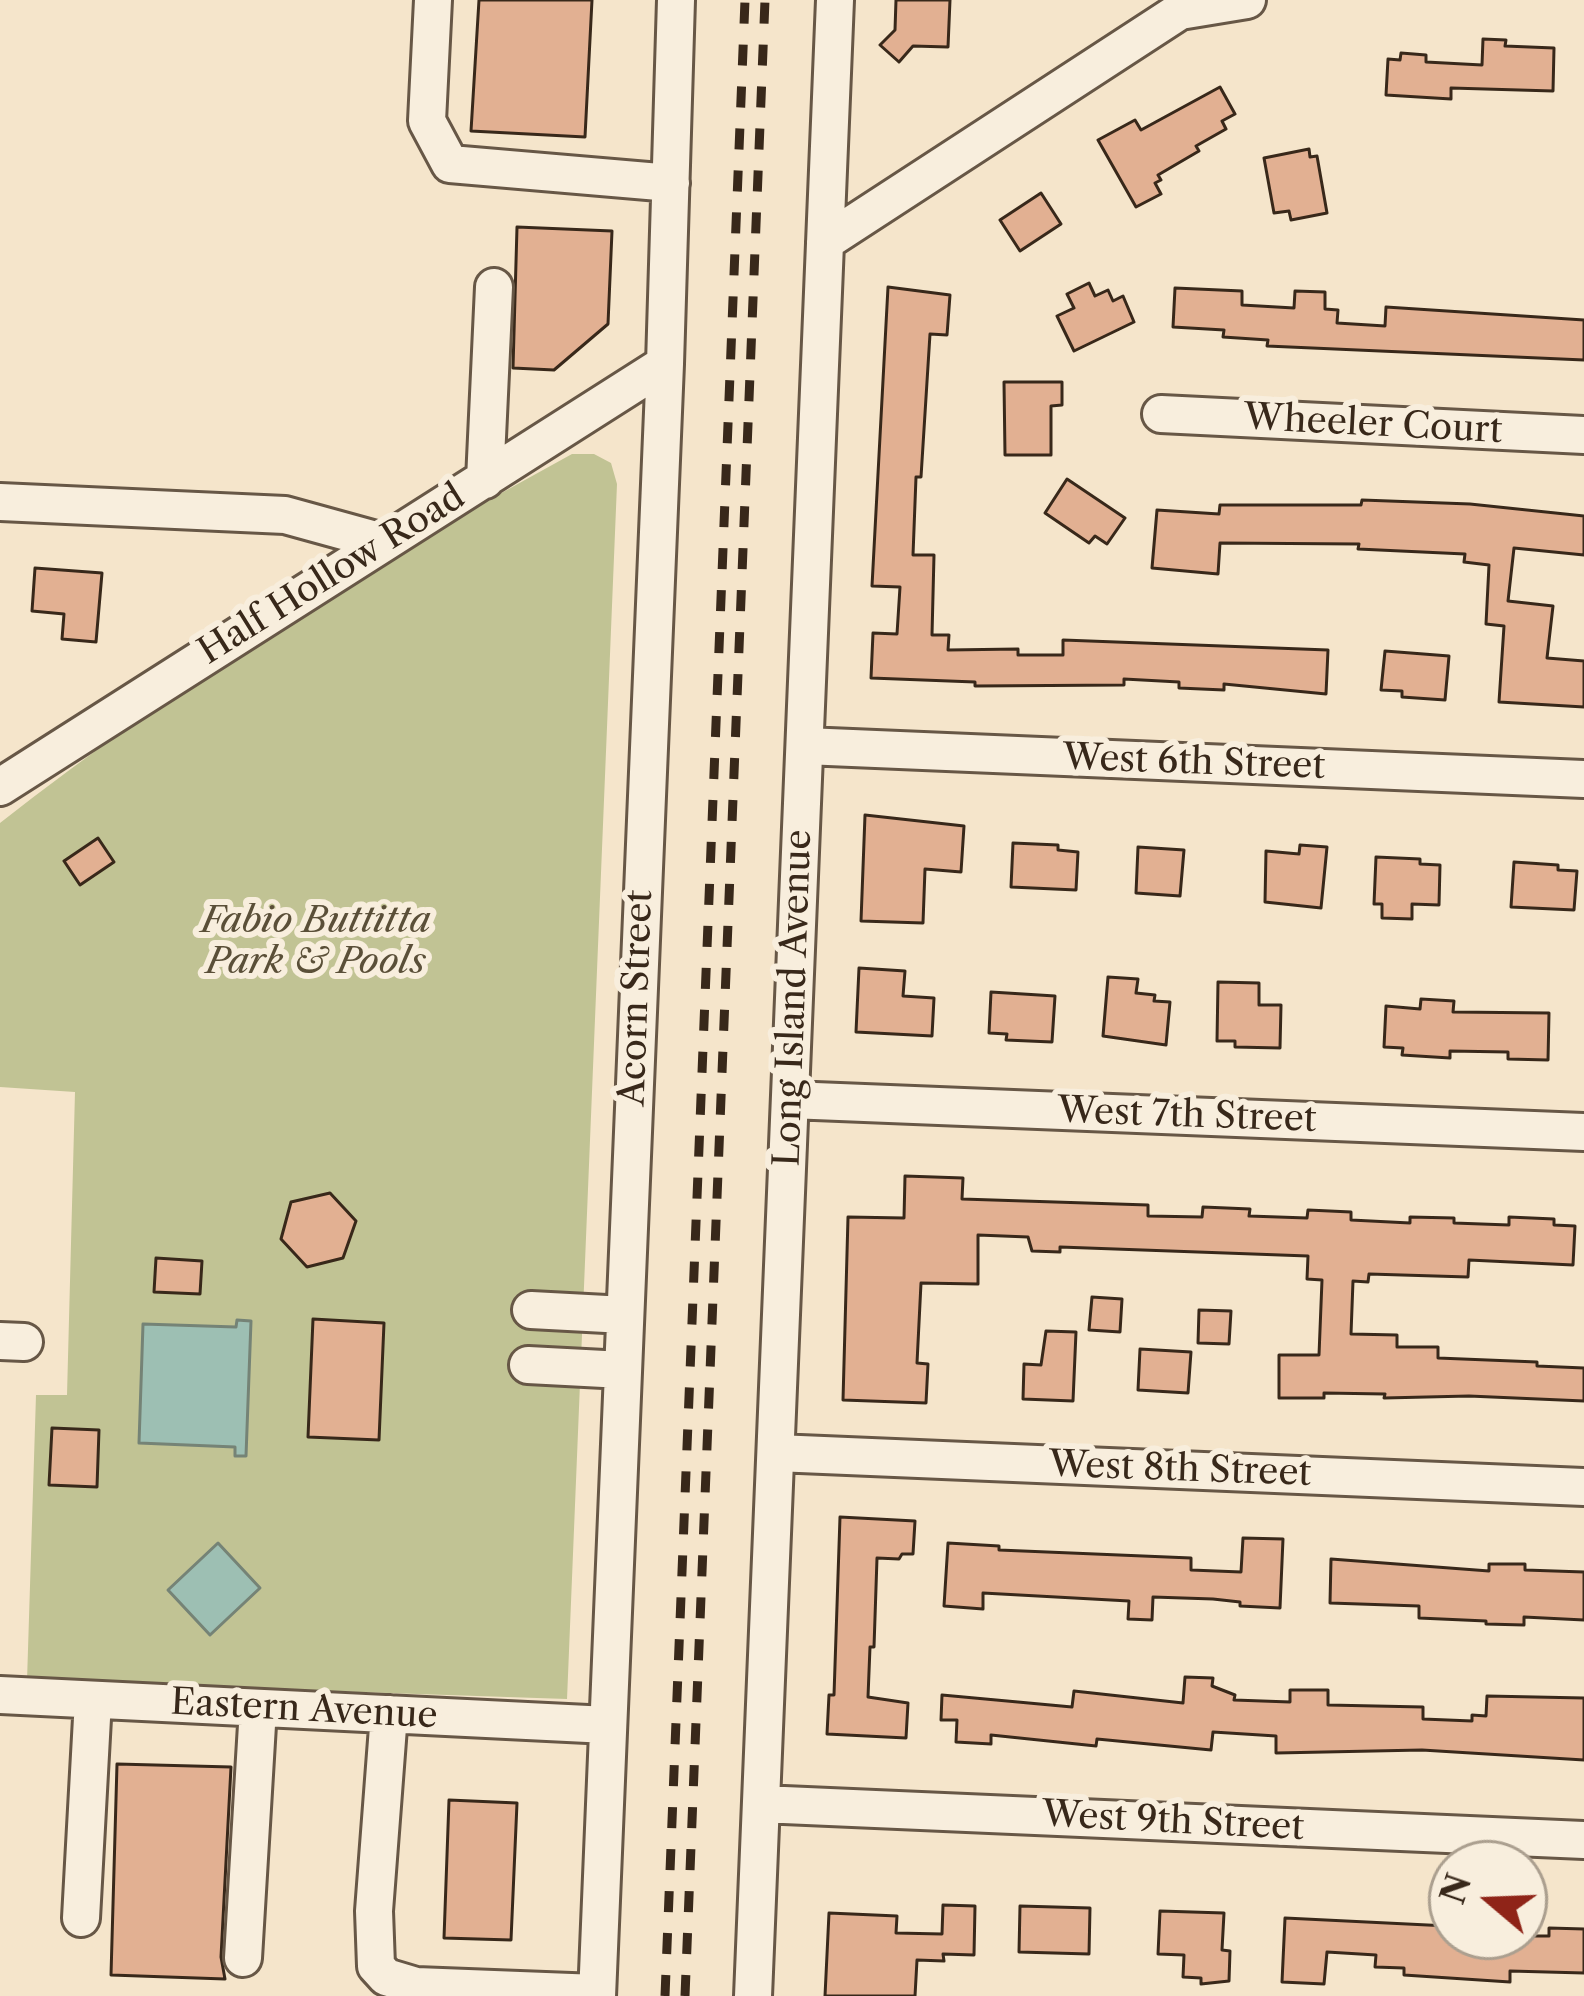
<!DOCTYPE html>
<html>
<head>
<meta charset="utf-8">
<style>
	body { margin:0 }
	#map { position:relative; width:1584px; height:1996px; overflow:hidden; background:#f5e5cb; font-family:"Libre Caslon Text",serif }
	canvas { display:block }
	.north { position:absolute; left:1428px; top:1840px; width:120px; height:120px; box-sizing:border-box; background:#f8eedd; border:3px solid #ab9f8f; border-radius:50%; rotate:289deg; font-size:33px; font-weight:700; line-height:48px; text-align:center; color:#38281a }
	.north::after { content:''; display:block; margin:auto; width:42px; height:54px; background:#8f2418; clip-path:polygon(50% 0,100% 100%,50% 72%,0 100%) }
</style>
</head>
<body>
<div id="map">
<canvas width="1584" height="1996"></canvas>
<div class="north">N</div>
</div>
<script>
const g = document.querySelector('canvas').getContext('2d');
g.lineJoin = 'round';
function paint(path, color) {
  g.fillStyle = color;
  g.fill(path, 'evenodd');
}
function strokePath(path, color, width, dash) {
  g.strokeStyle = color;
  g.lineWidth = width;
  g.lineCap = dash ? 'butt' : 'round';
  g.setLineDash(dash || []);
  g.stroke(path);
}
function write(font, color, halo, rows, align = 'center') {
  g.font = font + ' "Libre Caslon Text",serif';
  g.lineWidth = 12;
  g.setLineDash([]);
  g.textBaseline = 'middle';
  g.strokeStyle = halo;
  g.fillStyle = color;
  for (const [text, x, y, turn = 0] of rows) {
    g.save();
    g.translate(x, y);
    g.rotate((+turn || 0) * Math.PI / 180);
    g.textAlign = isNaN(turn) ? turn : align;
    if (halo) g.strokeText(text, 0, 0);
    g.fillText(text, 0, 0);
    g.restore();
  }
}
paint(new Path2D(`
	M572,454H594L611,463L617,484L567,1699L27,1681L36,1395H67L75,1092L0,1087V823C178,683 374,562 572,454Z`), '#c1c394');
const water = new Path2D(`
	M237,1320L251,1321L246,1456H235V1447L139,1443L143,1324L236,1327Z
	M218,1543L260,1588L210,1635L168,1590Z`);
paint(water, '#9dbfb3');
strokePath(water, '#758376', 3);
const building = new Path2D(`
	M479,0H592L585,137L471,131Z
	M896,0H950L948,47L913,46L899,62L880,45L895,30Z
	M1483,39L1506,40L1505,46L1554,48L1553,91L1451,88V99L1386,95L1388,59L1400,60L1401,53L1426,55V62L1482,65Z
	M1220,87L1235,114L1222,121L1226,129L1196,146L1199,151L1158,175L1161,180L1155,183L1161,194L1136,207L1098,140L1135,120L1141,130Z
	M1309,149L1310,157L1317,156L1327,213L1291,220L1289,211L1274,213L1264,158Z
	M1041,193L1061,224L1020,251L1000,220Z
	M517,227L612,231L608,324L554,370L513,368Z
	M1089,283L1095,296L1108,290L1113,301L1123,296L1134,322L1074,351L1057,316L1074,308L1067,294Z
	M888,287L950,295L947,335L930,334L921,477H916L913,555H934L932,635H949L948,650L1018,649V655H1063V640L1328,650L1326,694L1224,684V690L1179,688V682L1124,679V685L975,686V682L871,678L873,633L897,634L900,587L872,586Z
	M1175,288L1242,291V305L1294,308L1295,291L1325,292V309L1338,310L1337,323L1385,326L1386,307L1584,320V360L1267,346L1268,340L1223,337L1224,330L1173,327Z
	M1004,382H1062V405L1051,406V455H1005Z
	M1067,479L1125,518L1107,544L1095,536L1089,543L1045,513Z
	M1362,500L1470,504L1584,516V555L1514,548L1508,601L1553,606L1547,658L1584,661V707L1499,702L1504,626L1486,624L1489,565L1464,562L1465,554L1358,549L1359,544L1220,543L1218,574L1152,568L1157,510L1219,514L1220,505H1361Z
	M35,568L102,573L96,642L62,639L64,614L32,611Z
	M1385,651L1449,656L1445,700L1402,697V691L1381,690Z
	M865,815L964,826L961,872L925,869L923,923L861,921Z
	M98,838L114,862L80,885L64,861Z
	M1013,843L1058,845V850L1078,852L1076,890L1011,887Z
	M1300,845L1327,847L1321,908L1265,902L1266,851L1299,854Z
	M1138,847L1184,850L1180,896L1136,893Z
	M1376,857L1420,859V864L1440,865L1439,905L1412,904V919L1382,918V904H1374Z
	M1514,862L1558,865V870L1577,871L1574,910L1511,907Z
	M859,968L905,971L903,996L934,998L932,1036L856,1032Z
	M1108,977L1138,979L1136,993L1155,995L1154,1001L1170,1002L1166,1045L1103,1036Z
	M1218,982L1259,983V1005H1281L1280,1048L1235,1047V1041H1217Z
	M991,992L1055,996L1052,1042L1006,1040L1007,1034L989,1033Z
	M1421,999L1454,1001L1453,1012L1549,1013L1548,1060L1508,1059V1052L1450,1051V1058L1402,1055L1403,1048L1384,1047L1386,1006L1420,1009Z
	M905,1176L963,1178L962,1199L1148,1205V1216L1202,1217L1203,1207L1250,1209L1249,1216L1307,1218L1308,1210L1351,1212V1220L1410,1223V1217L1454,1218V1223L1509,1225V1217L1554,1219V1225L1575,1226L1573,1265L1469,1260L1468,1277L1369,1274L1368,1282L1353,1281L1351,1334L1397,1335V1347H1438V1358L1537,1362V1366L1584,1368V1401L1469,1396L1384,1398L1385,1394L1324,1393V1398H1279V1355H1319L1322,1280L1307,1279L1308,1256L1060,1247V1252L1032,1251L1028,1237L978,1235V1284L921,1283L917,1363L928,1364L926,1403L843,1400L848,1217L904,1218Z
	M330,1193L356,1221L343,1258L307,1267L281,1239L291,1202Z
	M156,1258L202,1261L200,1294L154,1292Z
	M1092,1297L1122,1299L1120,1332L1089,1330Z
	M1199,1310L1231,1311L1229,1344L1198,1343Z
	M313,1319L384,1323L379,1440L308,1437Z
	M1046,1331L1076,1332L1073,1401L1023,1399L1024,1364L1041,1365Z
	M1140,1349L1191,1352L1188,1393L1138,1390Z
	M52,1428L99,1430L97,1487L49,1485Z
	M840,1517L915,1521L913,1554H902L899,1559L877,1558L874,1647H870L868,1697L908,1703L906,1738L827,1734L829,1695H834Z
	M1243,1538L1283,1539L1280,1608L1240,1606V1602L1213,1599L1153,1597L1152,1620L1128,1619L1129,1601L983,1593V1609L944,1606L948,1543L999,1546V1550L1191,1558V1570L1241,1572Z
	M1331,1559L1489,1571V1564H1525V1570L1584,1572V1620L1524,1617V1625L1486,1624V1621L1419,1618V1606L1330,1603Z
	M1185,1677L1213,1678L1212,1686L1235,1695L1234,1700L1290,1702V1690H1328V1705L1423,1707V1719L1472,1721V1715L1486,1716L1487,1696L1584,1698V1760L1422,1750L1276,1753V1736L1213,1732L1211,1750L1097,1739L1096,1746L991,1735V1744L956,1742L957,1720H941L942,1695L1072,1707L1074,1691L1183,1703Z
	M117,1764L231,1767L221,1957L225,1979L111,1975Z
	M449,1800L517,1803L511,1940L444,1938Z
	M943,1905L975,1906L974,1955L943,1954L944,1961L917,1960L915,1996H825L829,1913L897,1916L896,1933L942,1934Z
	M1020,1906L1090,1908L1089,1954L1019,1952Z
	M1160,1911L1224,1913L1222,1950L1230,1951L1229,1981L1201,1984V1978L1183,1977L1184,1955L1158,1954Z
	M1285,1918L1448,1926V1936H1549V1928L1584,1929V1973L1510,1971V1982L1404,1975V1968L1375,1967L1376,1955L1327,1952L1324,1984L1282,1982Z`);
paint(building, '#e2b092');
strokePath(building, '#38281a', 3);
const minor = new Path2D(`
	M433,0L427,121L450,164L671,183
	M825,242L1180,11L1247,0
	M1161,414L1584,435
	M485,480L494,287
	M0,502L285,515L383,542
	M805,746L1584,779
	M0,787L665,364
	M790,1100L1584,1132
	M531,1310L625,1315
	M0,1341L24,1342
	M528,1365L623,1370
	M776,1453L1584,1487
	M0,1695L608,1725
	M389,1714L374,1911L376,1966L386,1977L416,1986L597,1993
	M761,1804L1584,1840
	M81,1918L93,1700
	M243,1958L258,1708
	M597,1996L665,364L676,0
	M753,1996L835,0`);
strokePath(minor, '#675746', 42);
strokePath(minor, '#f8eedd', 36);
strokePath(new Path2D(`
	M665,1996L745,0
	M685,1996L765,0`), '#38281a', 9, [21, 21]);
write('36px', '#38281a', '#f8eedd', [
	["Wheeler Court",1373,425,3],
	["Half Hollow Road",332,575,-32],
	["West 6th Street",1194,763,2],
	["Acorn Street",637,998,-88],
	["Long Island Avenue",794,998,-88],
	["West 7th Street",1187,1116,2],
	["West 8th Street",1180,1470,2],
	["Eastern Avenue",304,1710,3],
	["West 9th Street",1173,1822,3]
]);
write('italic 36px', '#5a4f38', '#f8eedd', [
	["Fabio Buttitta",316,922],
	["Park & Pools",316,963]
]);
</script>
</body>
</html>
